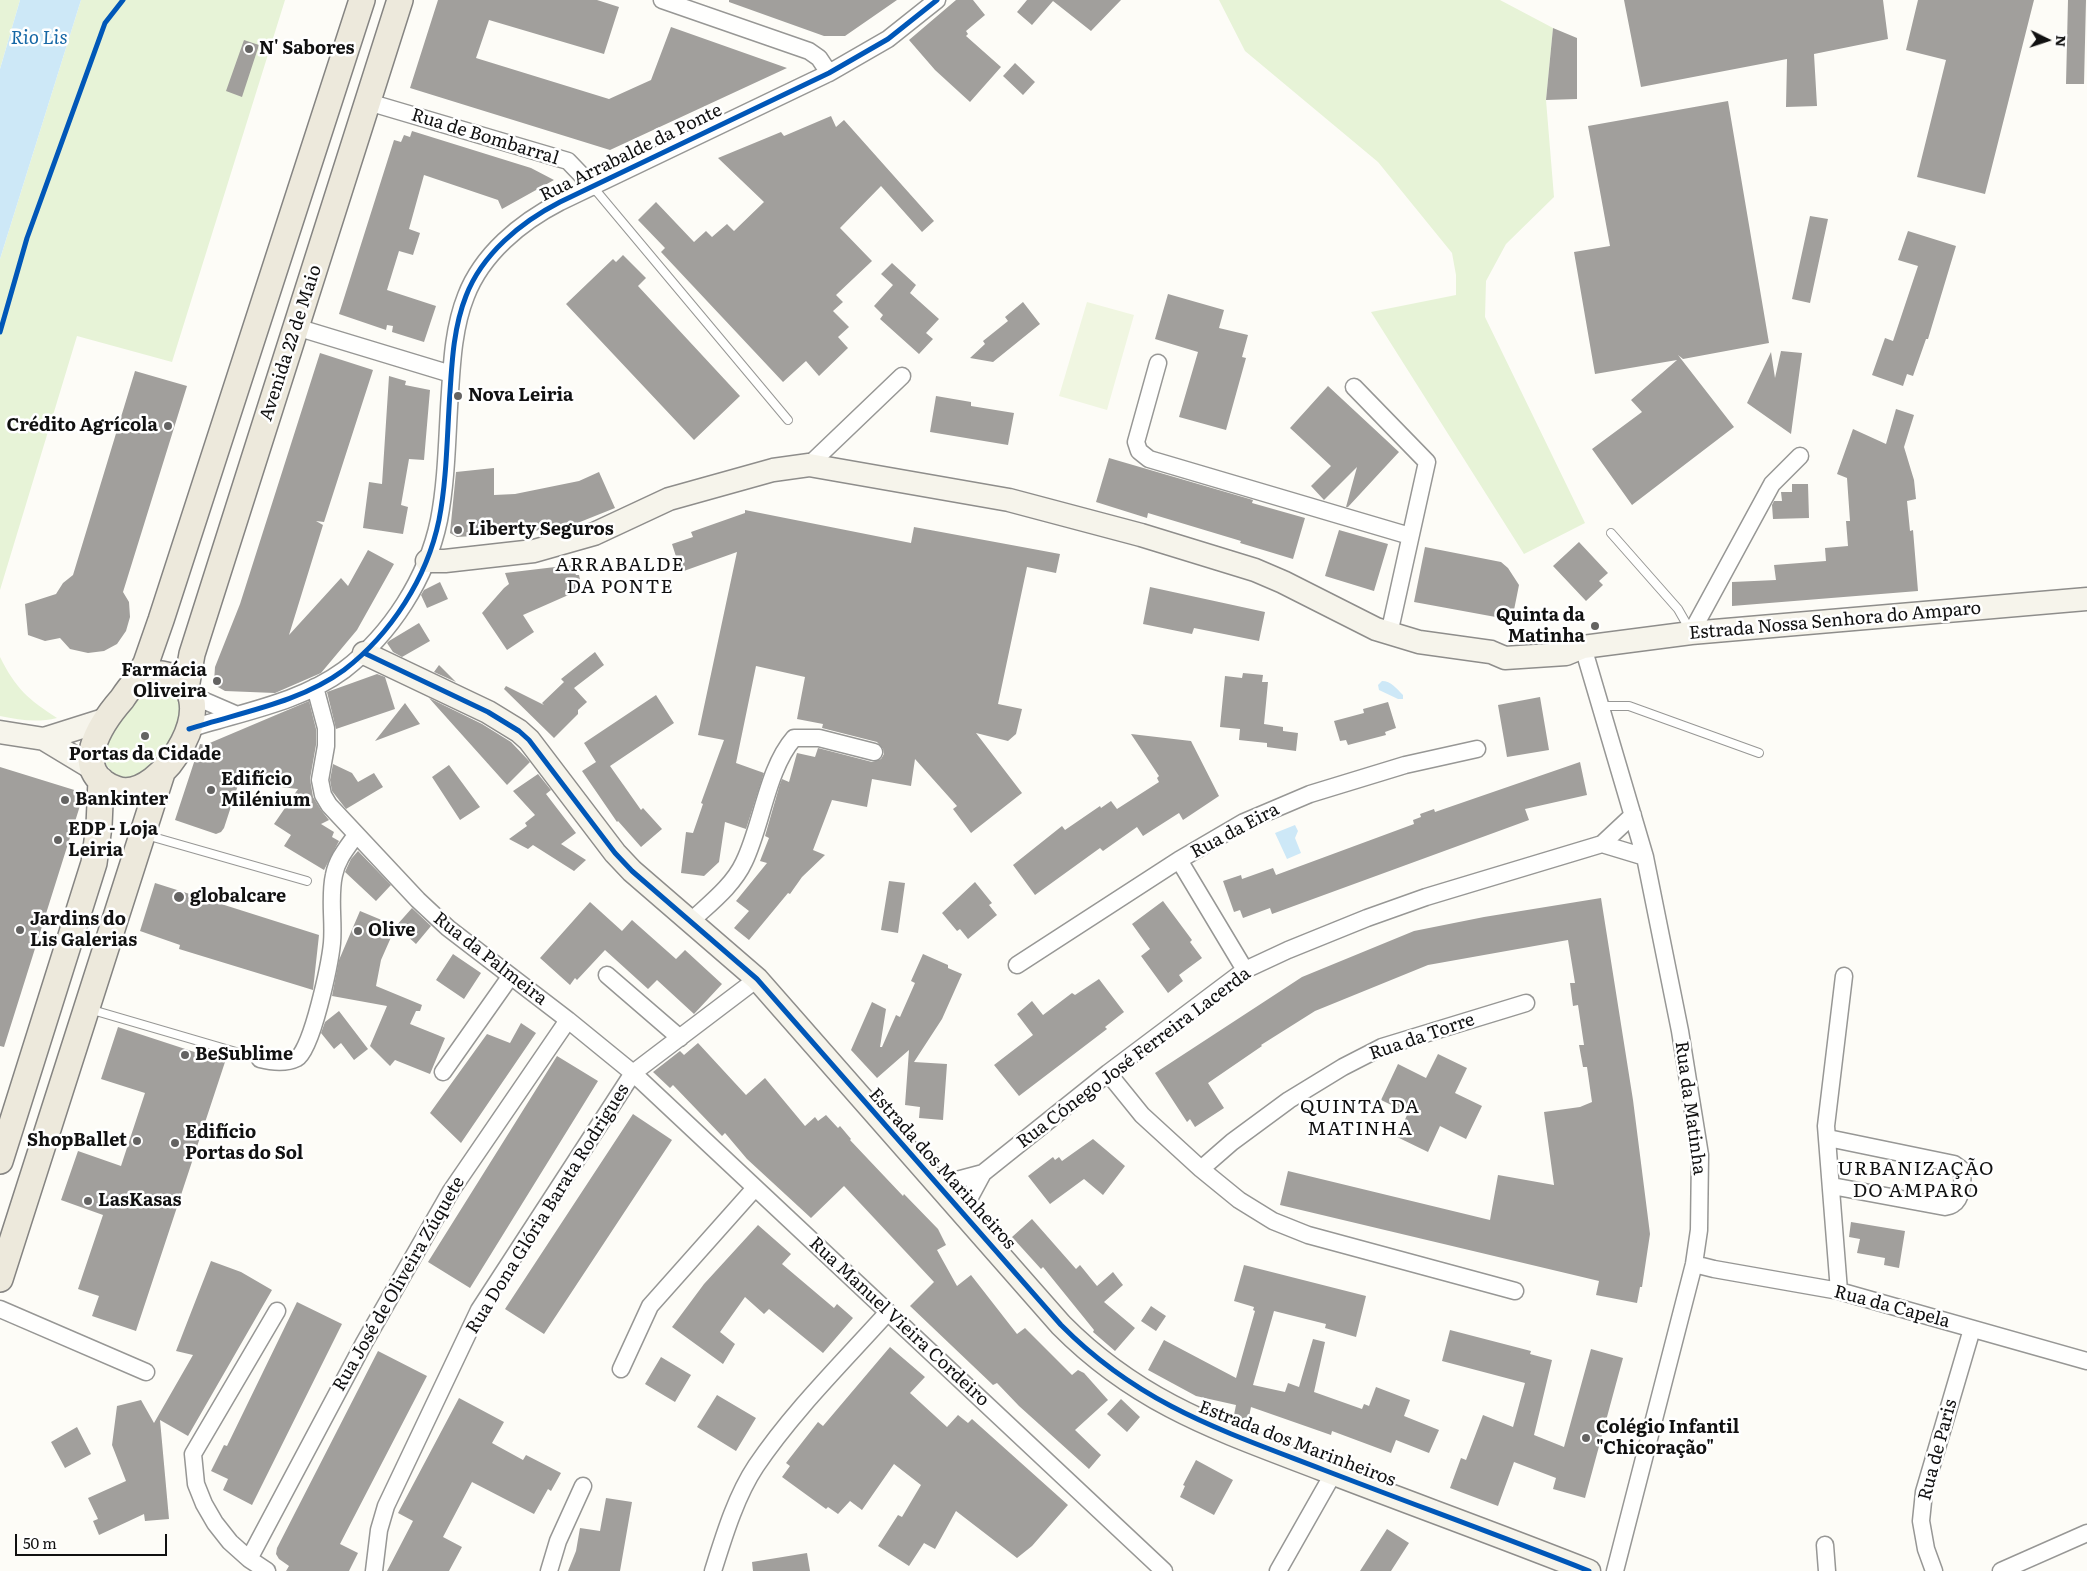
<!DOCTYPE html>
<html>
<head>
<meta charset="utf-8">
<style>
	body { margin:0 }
	#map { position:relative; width:2087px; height:1571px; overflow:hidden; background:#fdfcf7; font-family:Literata,serif }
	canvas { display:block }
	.north { position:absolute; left:2022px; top:15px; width:50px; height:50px; -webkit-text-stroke:4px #fff; paint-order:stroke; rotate:94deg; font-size:14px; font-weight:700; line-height:20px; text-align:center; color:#111 }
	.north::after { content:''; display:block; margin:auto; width:18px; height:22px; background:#111; clip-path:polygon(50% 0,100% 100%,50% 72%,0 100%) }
	.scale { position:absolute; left:15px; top:1534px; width:152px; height:22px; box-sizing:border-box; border:2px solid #111; border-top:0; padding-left:6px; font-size:15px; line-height:18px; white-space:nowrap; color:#111; -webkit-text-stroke:4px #fff; paint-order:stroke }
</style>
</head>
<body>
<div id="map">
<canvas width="2087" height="1571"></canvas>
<div class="north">N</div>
<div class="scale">50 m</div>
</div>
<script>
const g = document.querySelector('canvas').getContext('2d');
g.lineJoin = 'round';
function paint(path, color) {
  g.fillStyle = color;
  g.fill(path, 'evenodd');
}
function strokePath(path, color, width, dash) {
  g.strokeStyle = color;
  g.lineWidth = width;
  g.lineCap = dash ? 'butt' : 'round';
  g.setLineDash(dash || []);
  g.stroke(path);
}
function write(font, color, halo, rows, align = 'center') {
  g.font = font + ' Literata,serif';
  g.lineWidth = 5;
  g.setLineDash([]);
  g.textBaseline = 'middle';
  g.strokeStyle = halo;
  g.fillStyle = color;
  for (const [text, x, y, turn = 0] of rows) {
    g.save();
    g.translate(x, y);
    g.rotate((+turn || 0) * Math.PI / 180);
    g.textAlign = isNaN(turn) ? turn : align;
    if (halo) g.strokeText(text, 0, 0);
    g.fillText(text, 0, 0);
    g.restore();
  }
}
paint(new Path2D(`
	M0,0H20L0,69Z
	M81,0H285L172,362L77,336L0,590V259Z
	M1219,0H1500L1553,28L1546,100L1554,197L1506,244L1486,281L1485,317L1585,523L1524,554L1371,312L1456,295V275L1452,253L1378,162L1245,51Z
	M0,657C16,689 28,699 57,718C37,723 20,720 0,716Z
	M157,688L173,691L184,707L169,747L146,775L123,778L114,774L105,763V747L110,734L140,695L149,689Z`), '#e7f3d7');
paint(new Path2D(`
	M1087,302L1134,315L1107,410L1059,396Z`), '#f0f6e1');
paint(new Path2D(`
	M20,0H81L0,259V69Z
	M1382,681C1391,681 1397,689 1403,695V699H1398L1379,690L1378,685Z
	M1295,825L1298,831L1295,838L1301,853L1287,859L1275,833Z`), '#cde8f7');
paint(new Path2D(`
	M438,0H597L619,7L604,54L489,20L476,58L609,99L651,80L671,27L787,68L610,150L410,88Z
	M729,0H897L845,36H824L729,2Z
	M956,0H973L985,15L966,31L968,34L966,36L1001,67L970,102L935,70L909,40Z
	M1027,0H1121L1091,31L1053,1L1032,25L1017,12Z
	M1624,0H1883L1888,39L1814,54L1817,106L1786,107L1787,59L1641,87Z
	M1918,0H2034L1985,194L1917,177L1946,60L1906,50Z
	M2068,0H2086L2084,84H2066Z
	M1553,28L1577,38V99L1546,100Z
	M244,40L259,45L242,97L226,91Z
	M1015,63L1035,82L1023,95L1003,76Z
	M1728,101L1769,343L1683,359L1678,355L1734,427L1632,505L1592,449L1642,412L1631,400L1677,360L1595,374L1574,252L1610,246L1588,126Z
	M831,116L836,127L844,120L934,221L922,232L881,186L840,228L872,261L836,295L843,302L833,311L849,327L838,337L848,348L819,376L806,361L783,382L661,252L665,248L638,220L656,202L694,242L706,231L712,237L727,224L734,231L764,202L718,158L781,132L784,136Z
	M412,131L531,168L554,180L502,209L498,200L424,175L409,229L420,233L413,255L399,251L387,290L436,306L424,342L392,332L393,326L387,325L386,330L339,314L394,140L401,142L404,135L410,137Z
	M1810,216L1828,219L1810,303L1792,299Z
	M1908,231L1956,246L1928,339H1926L1913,376L1907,374L1903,386L1872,375L1885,338L1893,341L1918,266L1898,260Z
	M623,255L646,278L638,286L740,396L694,440L566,304L613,259L616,262Z
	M892,263L916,285L910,293L939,319L926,333L933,339L919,354L880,319L883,315L874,306L893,285L881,274Z
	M1168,294L1224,310L1219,328L1248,335L1242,357L1246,358L1226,430L1179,417L1198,352L1155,339Z
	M1023,302L1040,324L993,362L970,358L985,344L983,341L1008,321L1005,317Z
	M1781,351L1802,353L1791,434L1747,403L1771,352L1775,378Z
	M320,353L373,370L324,522L316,521L323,525L289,635L341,578L348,586L368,550L394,564L357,630L321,673L275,693L225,691L218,687L214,682L215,667L240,604Z
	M135,371L187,386L123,592L129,602L130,617L126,631L117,644L104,651L88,653L70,649L60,638L45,641L28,635L25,604L56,594L63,583L73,575Z
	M389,376L406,381L405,385L430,390L424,460L409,459L401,505L408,507L403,534L363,528L369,482L382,484Z
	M1328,386L1399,452L1348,507H1346L1357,467L1324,500L1311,486L1331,466L1290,428Z
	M936,396L971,402V406L1014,413L1008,445L930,432Z
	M1896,409L1914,415L1904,447L1914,480L1916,499L1907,501L1910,531L1913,530L1918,591L1732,606V582L1776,580L1774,565L1826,561L1825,548L1848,546L1846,521H1850L1847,478L1837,474L1853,429L1886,444Z
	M1109,458L1253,500L1252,503L1305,518L1293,559L1240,543L1241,541L1148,513L1147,518L1096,502Z
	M494,468V495L515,494L579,481L599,472L615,508L575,524L522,533L457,537L450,533L456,472Z
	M1792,484H1808L1809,518L1773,519L1772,505L1774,501H1782L1781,492H1792Z
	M745,510L911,543L914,527L1060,554L1056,573L1027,567L998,704L1022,709L1016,734L1008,741L976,733L1022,793L971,833L953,809L957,806L915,759L911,786L872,779L867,807L832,800L813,850L825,855L802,877L790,894L788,893L749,940L734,928L749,911L736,901L767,863L760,861L769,838L765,836L780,784L782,779L789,782L797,753L815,757L818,748L872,762L881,759L884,754L883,749L877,742L822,728L823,724L797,719L805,677L756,666L736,763L764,773L746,829L725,822L719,862L704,876L681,873L686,832L693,833L703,804L701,803L724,740L698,735L737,552L681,572L672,544L693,537L691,532L745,513Z
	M1339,530L1388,544L1374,591L1325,576Z
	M1579,542L1608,573L1599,581L1603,585L1586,601L1553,566Z
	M1425,547L1501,562L1508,568L1519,585L1512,620L1414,602Z
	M572,565L576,575H579L582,589L523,615L534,632L507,650L482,613L504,588L509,584L505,573Z
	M440,582L448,599L427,608L421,595L424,590Z
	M1150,587L1265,612L1259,641L1194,628L1192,634L1143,624Z
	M419,623L430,641L402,657L393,652L387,643L389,641Z
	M595,652L604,665L574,688L587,702L578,710V714L554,738L504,689L506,686L544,705L542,703L564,682L561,679Z
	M439,665L456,682L434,672Z
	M1243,673L1263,675L1262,682H1268L1264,724L1283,727V731L1298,733L1296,751L1267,747V743L1239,740L1240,729L1220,727L1225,676L1242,678Z
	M377,674L385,677L395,709L336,729L327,692Z
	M656,695L674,723L610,766L641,810L643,808L662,829L641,847L618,821L617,822L582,771L596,762L584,743Z
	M1540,697L1549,750L1507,757L1498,705Z
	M429,698L482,724L511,742L530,762L507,785Z
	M309,701L316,729V745L310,779L313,797L321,810L329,820L321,824L334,832L332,837L339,841L324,870L284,846L291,835L274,824L298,789L239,782L224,828L221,832L216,834L175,820L200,744L205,745Z
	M1388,702L1396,728L1385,732L1386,735L1348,745L1346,740L1340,741L1334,721L1364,713L1363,709Z
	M405,703L420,724L375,741Z
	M1131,734L1191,741L1219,796L1183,820L1179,813L1143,836L1137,827L1103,851L1100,848L1035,895L1013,865L1062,826L1065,830L1100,806L1101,808L1111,801L1117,809L1159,782L1157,778L1159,776Z
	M1580,762L1587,795L1525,809L1529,820L1272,914L1270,908L1243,918L1240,910L1234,912L1223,881L1241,875L1242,879L1273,868L1276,875L1414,824L1413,820L1421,817L1420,814L1434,809L1435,812Z
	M333,764L352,773L358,782L374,773L383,787L346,809L332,791L330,780Z
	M449,765L480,807L460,820L432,777Z
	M0,767L84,793L4,1047L0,1046Z
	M538,774L551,790L546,794L576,833L561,844L586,860L574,871L533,845L528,849L509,839L527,826L525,823L535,815L513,791Z
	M358,851L391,885L376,901L345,872L351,859Z
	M889,881L905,883L898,933L881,930Z
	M975,882L992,903L989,905L997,915L968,939L960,929L957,931L942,913Z
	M155,883L319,935L313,990L179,949L180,945L140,931Z
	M1601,898L1633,1100L1650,1234L1642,1287H1640L1637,1303L1596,1295L1599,1281L1280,1205L1288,1171L1490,1220L1498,1175L1554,1185L1544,1112L1580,1107L1592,1102L1587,1067H1583L1579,1045H1584L1578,1005L1573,1006L1570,983H1575L1568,940L1428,965L1315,1011L1261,1045L1262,1046L1208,1083L1224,1108L1195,1127L1190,1119L1187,1122L1155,1073L1302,977L1414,931L1484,917Z
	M1163,901L1192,940L1190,942L1202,958L1179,975L1183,981L1168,993L1141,956L1150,949L1132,924Z
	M590,902L622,931L632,920L676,959L685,950L722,984L694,1014L657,980L648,989L605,950L577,980L575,978L570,985L540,958Z
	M412,908L431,926L416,944L396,926Z
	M360,911L396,926L381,960L376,986L422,1005L420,1011H416L410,1024L445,1038L430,1074L395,1060L390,1066L370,1046L387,1006L332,996L339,960Z
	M453,954L481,973L464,999L436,980Z
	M923,954L948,965V968L962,974L942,1019L914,1062L947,1064L943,1120L919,1118L920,1107L905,1105L909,1050L877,1078L851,1050L872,1002L886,1009L880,1047H882L896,1015L900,1017L915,983L911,981Z
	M1099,979L1124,1012L1105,1027L1107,1029L1019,1096L994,1065L1033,1035L1017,1014L1032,1001L1043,1015L1072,993L1075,995Z
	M339,1011L368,1049L354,1060L341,1043L334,1049L321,1033L325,1022Z
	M521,1023L536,1033L461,1143L430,1113L487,1034L510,1043Z
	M118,1027L225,1062L136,1331L92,1316L99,1296L78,1289L103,1215L61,1200L78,1151L121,1166L145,1093L101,1079Z
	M698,1043L746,1095L765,1078L805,1126L815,1117L818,1121L826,1115L838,1128L840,1126L851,1139L850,1140L903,1196L904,1194L938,1229L946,1245L937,1250L957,1286L971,1275L1017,1334L1025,1328L1072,1375L1078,1370L1084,1373L1108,1400L1075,1430L1101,1455L1089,1469L1019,1406L997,1383L993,1385L910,1306L934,1282L844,1186L811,1218L747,1159L725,1133L722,1136L673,1085L670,1088L653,1072L680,1051L684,1055Z
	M1438,1054L1467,1068L1455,1093L1482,1106L1466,1139L1440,1126L1428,1152L1397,1137L1408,1113L1381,1100L1398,1064L1426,1078Z
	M557,1056L598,1081L470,1288L428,1262Z
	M633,1114L672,1140L544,1334L505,1309Z
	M1093,1139L1125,1166L1103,1195L1084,1179L1050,1204L1028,1176L1053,1157L1055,1160L1059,1157L1062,1161Z
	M1032,1219L1076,1269L1080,1265L1097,1286L1113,1272L1123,1285L1104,1302L1135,1328L1115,1351L1093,1332L1094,1330L1043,1267L1041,1269L1012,1237Z
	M1851,1222L1905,1231L1899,1268L1884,1265L1885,1258L1857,1253L1860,1239L1849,1237Z
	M758,1225L791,1254L782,1264L834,1308L837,1304L853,1318L823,1353L769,1309L764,1314L745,1297L720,1332L735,1344L723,1364L672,1327L704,1284Z
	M211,1261L241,1272L272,1290L188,1436L160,1420L169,1519L145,1521L144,1514L99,1535L93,1521L98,1519L88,1498L126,1481L112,1445L117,1406L141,1400L154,1423L193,1355L176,1351Z
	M1244,1265L1366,1296L1356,1337L1325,1328L1326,1324L1274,1311L1253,1385L1285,1392L1288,1383L1299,1387L1313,1339L1325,1342L1314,1392L1362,1409L1364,1404L1369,1406L1376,1387L1410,1400L1404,1416L1439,1430L1429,1453L1396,1440L1391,1453L1332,1431L1331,1435L1251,1407L1247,1426L1233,1420L1236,1405L1196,1396L1148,1370L1164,1340L1236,1378L1255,1311L1253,1310L1254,1307L1234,1301Z
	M297,1302L342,1324L252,1505L223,1490L228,1479L211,1471L224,1445L227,1446Z
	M1151,1306L1166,1316L1156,1331L1141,1321Z
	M1450,1330L1531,1351L1530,1354L1552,1360L1534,1435L1564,1447L1591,1349L1623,1358L1585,1498L1553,1489L1556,1478L1514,1462L1498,1506L1450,1488L1461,1458L1466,1460L1483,1415L1513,1427L1525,1383L1442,1361Z
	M890,1347L925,1377L910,1393L947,1427L958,1415L968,1423L972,1419L1068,1505L1032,1546L1017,1558L956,1511L935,1549L924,1543L909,1566L878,1546L898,1515L902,1517L921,1485L894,1464L862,1510L850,1501L838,1514L828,1507L826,1509L782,1477L790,1466L786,1463L818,1422L823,1426Z
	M378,1351L427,1376L340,1544L358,1553L349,1571H286L289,1566L279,1559L276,1554L277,1548Z
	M661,1357L691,1375L675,1402L645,1384Z
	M717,1395L756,1418L736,1451L697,1427Z
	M459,1398L504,1422L492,1443L523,1460L526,1455L561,1473L551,1491L548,1489L534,1514L472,1482L443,1537L462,1547L449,1571H387L413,1521L398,1513Z
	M1121,1399L1140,1417L1127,1432L1107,1414Z
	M77,1427L91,1454L65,1468L51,1442Z
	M1196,1460L1233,1480L1214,1515L1180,1497L1185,1486L1183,1485Z
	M606,1498L632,1502L620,1571H568L576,1551L580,1528L600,1531Z
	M1387,1529L1409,1543L1391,1571H1360Z
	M807,1553L810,1571H753L752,1562Z`), '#a19f9c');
const lane = new Path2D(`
	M593,187L788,420
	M1611,533L1678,609L1690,630
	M1600,706H1629L1759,753
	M146,835L307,881
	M89,1009L260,1059`);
const street = new Path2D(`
	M662,0L809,51L819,58L829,73
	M368,102L568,161L593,187
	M296,327L451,374
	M1158,363L1136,442L1139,451L1149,459L1410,536
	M1354,387L1427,462L1389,634
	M809,465L902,376
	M1691,633L1772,484L1800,456
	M1583,647L1645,857L1680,1031L1700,1155L1699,1230L1694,1264L1615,1571
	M315,687L326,728V746L320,780L323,795L329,805L418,900L448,928L568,1020L633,1073L1164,1571
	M191,695L235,714
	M189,729C241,712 299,703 344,670C391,634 427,578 439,520C447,479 447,434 450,392C452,360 454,326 466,296C482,254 521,222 560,202L829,73L888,39L937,0
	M1602,844L1645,857
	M1179,860L1245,970
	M690,922C709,904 733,886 744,862C762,825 767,769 794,738H819L874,752
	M1017,965L1179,860L1244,822L1310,794L1405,765L1477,749
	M607,975L680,1038
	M260,1059C272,1062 285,1064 297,1058C312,1050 330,963 332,943C334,921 329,897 334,875C337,859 347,848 356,835
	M443,1072L510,977
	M1108,1073L1142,1115L1201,1169L1239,1200L1273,1221L1308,1235L1515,1291
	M1828,1138L1954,1164L1961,1169C1964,1178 1962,1199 1953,1204C1951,1206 1948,1206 1945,1207L1832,1186
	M1201,1169L1232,1142L1289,1100L1343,1067L1382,1047L1526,1003
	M938,1185L983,1173
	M962,1212L983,1173L1108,1073L1245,970L1288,950L1367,918L1426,897L1602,844L1633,815
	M1694,1264L1714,1269L1839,1291L2087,1361
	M1839,1291L1826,1126L1844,976
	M0,1309L146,1372
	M621,1369L650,1306L755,1188
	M1825,1545L1827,1571
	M249,1559L364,1343L451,1191L568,1020
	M267,1571L249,1559L230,1542L215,1523L204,1504L196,1484L193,1454L277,1311
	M374,1571L379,1530L386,1506L479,1310L633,1073L757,979
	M549,1571L558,1541L583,1486
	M713,1571C724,1536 736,1496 756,1466C793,1411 844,1361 888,1312
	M1278,1571L1333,1474
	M1934,1571L1926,1549L1921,1521L1924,1492L1972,1329
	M2001,1571L2087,1533`);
const secondary = new Path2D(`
	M427,561H445L534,551L594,534L669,499L773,470L809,465L1009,500L1141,535L1255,570L1283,582L1376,629L1419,642L1491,652L1505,658L1566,654L1583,647L1691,633L2087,599
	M364,653L488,712L519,731L529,740L615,853L632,871L757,979L1061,1325C1140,1405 1223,1431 1324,1470C1412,1504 1501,1536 1589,1571
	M0,732L44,739L92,768
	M44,739L104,720`);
const primary = new Path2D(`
	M162,674C234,686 162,806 116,789C68,772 101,723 122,699C126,693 131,686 136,681C142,676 154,675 162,674Z
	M137,680L146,663L161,620L362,0
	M186,688L192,654L400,0
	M0,1161L94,863L99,826L101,780
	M0,1279L162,773`);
strokePath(lane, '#979795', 10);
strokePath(street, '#979795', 19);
strokePath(secondary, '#8e8d8b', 25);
strokePath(primary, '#858482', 28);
strokePath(lane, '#fffffe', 8);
strokePath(street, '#fffffe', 16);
strokePath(secondary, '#f6f4eb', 22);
strokePath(primary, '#ede9dc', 25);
strokePath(new Path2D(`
	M0,332L27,238L105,23L123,0
	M364,653L488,712L519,731L529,740L615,853L632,871L757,979L1061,1325C1140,1405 1223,1431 1324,1470C1412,1504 1501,1536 1589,1571
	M189,729C241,712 299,703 344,670C391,634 427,578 439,520C447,479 447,434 450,392C452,360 454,326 466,296C482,254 521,222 560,202L829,73L888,39L937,0`), '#0057b8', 5);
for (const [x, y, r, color] of [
	[249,49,5,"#646362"],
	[458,396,5,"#646362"],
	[168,426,5,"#646362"],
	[458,530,5,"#646362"],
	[1595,626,5,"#646362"],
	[217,681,5,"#646362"],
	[145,736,5,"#646362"],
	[211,790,5,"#646362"],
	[65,800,5,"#646362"],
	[58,840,5,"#646362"],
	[179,897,6,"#646362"],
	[20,930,5,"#646362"],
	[358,931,5,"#646362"],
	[185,1055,5,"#646362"],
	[137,1141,5,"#646362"],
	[175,1143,5,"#646362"],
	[88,1201,5,"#646362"],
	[1586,1438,5,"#646362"]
]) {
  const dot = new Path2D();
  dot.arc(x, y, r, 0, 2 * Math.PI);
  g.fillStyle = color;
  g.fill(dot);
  strokePath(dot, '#fff', 2);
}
write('bold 18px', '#111', '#fff', [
	["N' Sabores",259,49],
	["Nova Leiria",468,396],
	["Crédito Agrícola",158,426,"right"],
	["Liberty Seguros",468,530],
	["Quinta da",1585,616,"right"],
	["Matinha",1585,637,"right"],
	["Farmácia",207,671,"right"],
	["Oliveira",207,692,"right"],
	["Portas da Cidade",145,755,"center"],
	["Edifício",221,780],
	["Milénium",221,801],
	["Bankinter",75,800],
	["EDP - Loja",68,830],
	["Leiria",68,851],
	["globalcare",190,897],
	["Jardins do",30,920],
	["Lis Galerias",30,941],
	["Olive",368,931],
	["BeSublime",195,1055],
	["Edifício",185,1133],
	["Portas do Sol",185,1154],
	["ShopBallet",127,1141,"right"],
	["LasKasas",98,1201],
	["Colégio Infantil",1596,1428],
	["\"Chicoração\"",1596,1449]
], 'left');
write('18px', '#111', '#fff', [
	["Rua de Bombarral",485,137,17],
	["Rua Arrabalde da Ponte",631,153,-26],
	["Avenida 22 de Maio",291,343,-72],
	["Estrada Nossa Senhora do Amparo",1835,621,-5],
	["Rua da Eira",1235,831,-28],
	["Rua da Palmeira",490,959,38],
	["Rua da Torre",1422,1037,-19],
	["Rua Cónego José Ferreira Lacerda",1134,1058,-37],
	["Rua da Matinha",1690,1108,82],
	["Estrada dos Marinheiros",942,1169,48],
	["Rua Dona Glória Barata Rodrigues",548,1209,-58],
	["Rua José de Oliveira Zúquete",399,1284,-60],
	["Rua da Capela",1892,1307,15],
	["Rua Manuel Vieira Cordeiro",899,1322,43],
	["Estrada dos Marinheiros",1297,1444,21],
	["Rua de Paris",1938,1450,-75]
]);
write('italic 19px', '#1768a6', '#fff', [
	["Rio Lis",39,38]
]);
g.letterSpacing = '1px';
write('19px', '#111', '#fff', [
	["ARRABALDE",620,565],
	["DA PONTE",620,587],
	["QUINTA DA",1360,1107],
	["MATINHA",1360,1129],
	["URBANIZAÇÃO",1916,1169],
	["DO AMPARO",1916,1191]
]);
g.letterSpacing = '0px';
</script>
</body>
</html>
